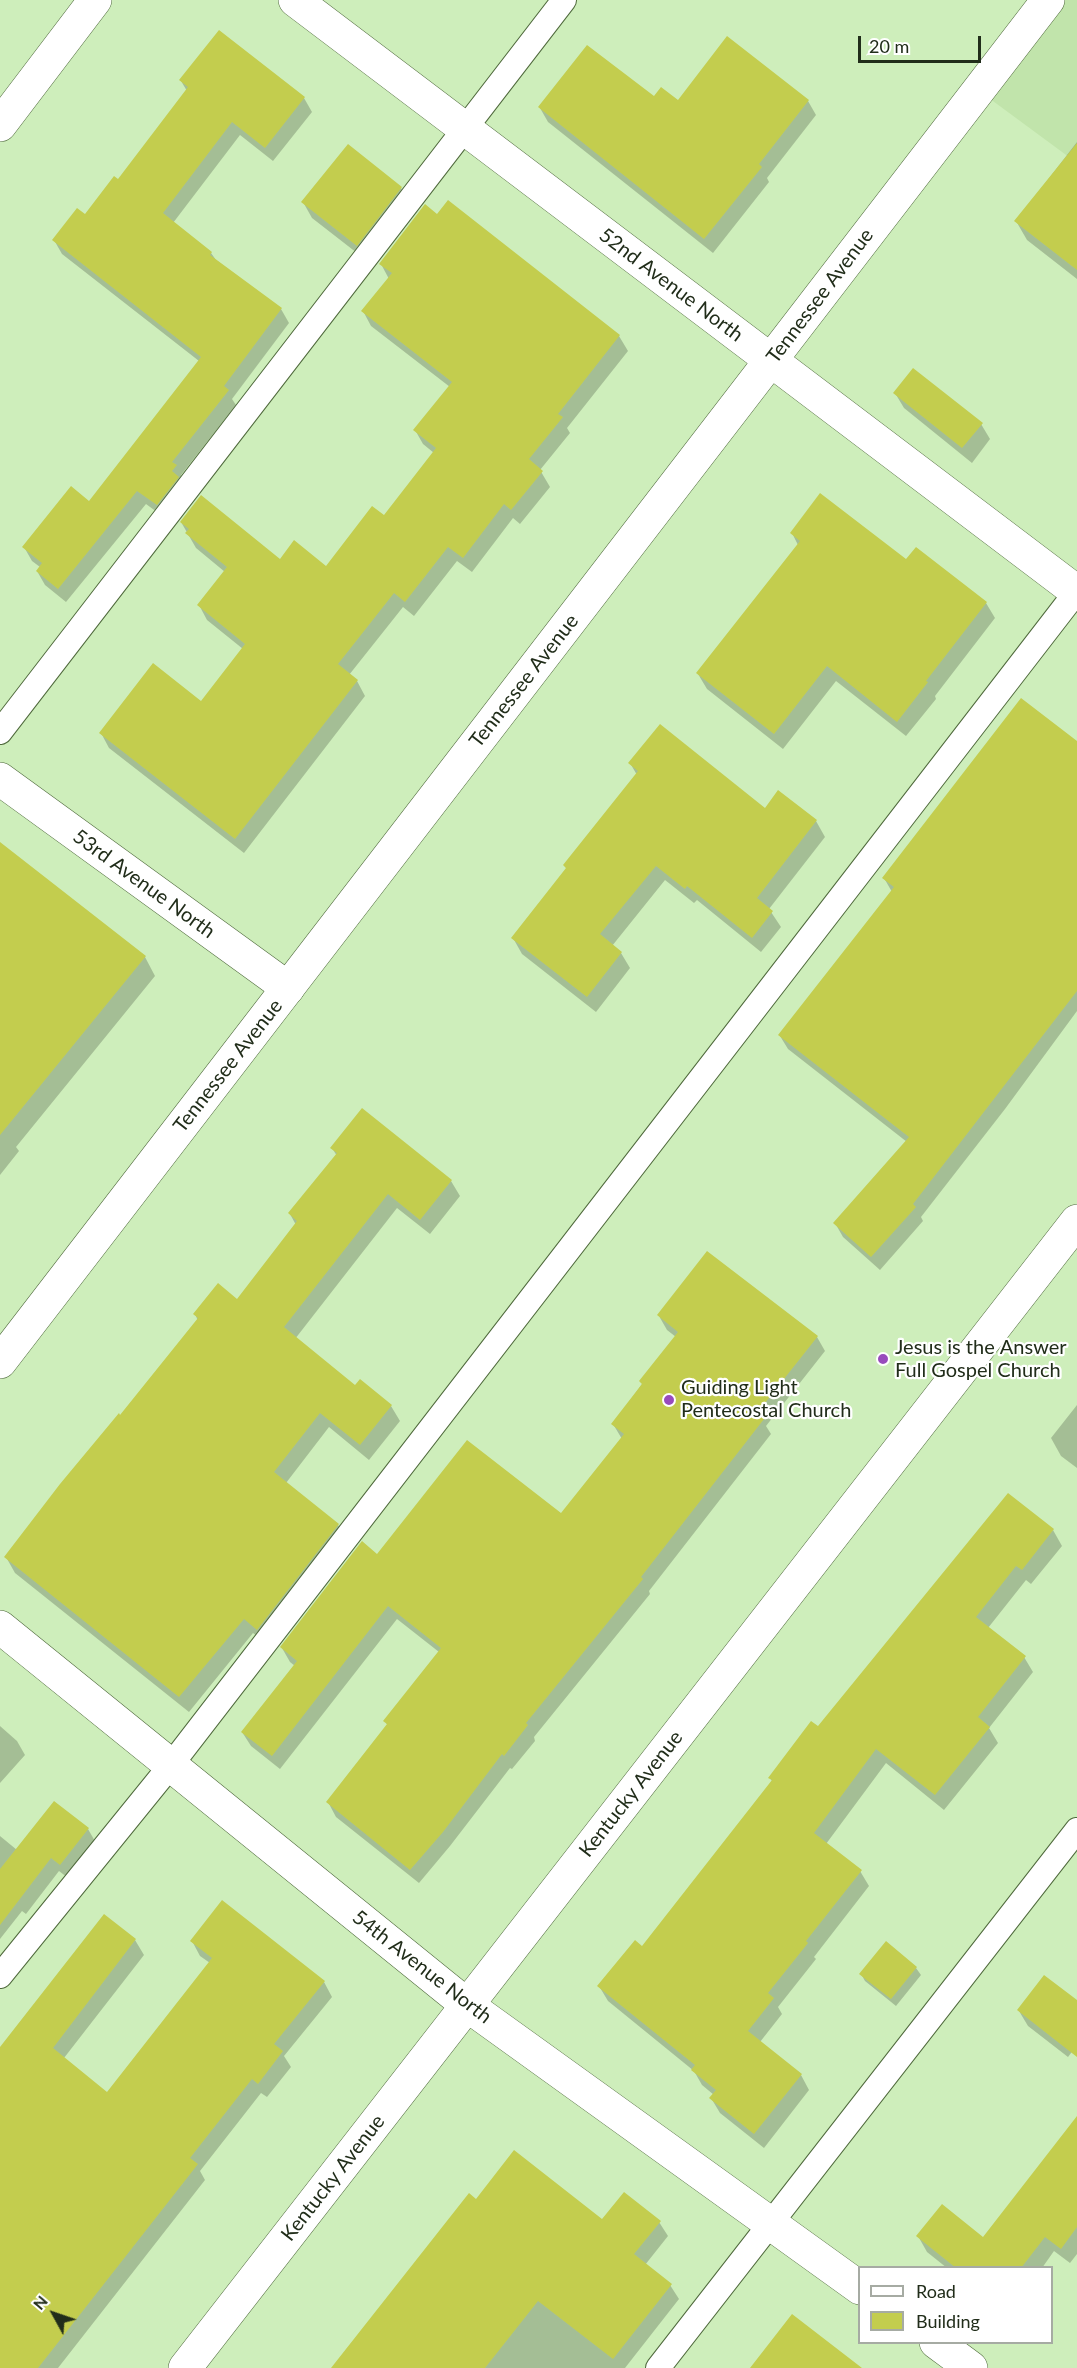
<!DOCTYPE html>
<html>
<head>
<meta charset="utf-8">
<style>
	body { margin:0 }
	#map { position:relative; width:1077px; height:2368px; overflow:hidden; background:#ceeebb; font-family:Lato,sans-serif }
	canvas { display:block }
	.legend { position:absolute; left:858px; top:2266px; width:195px; height:78px; box-sizing:border-box; background:#fff; border:2px solid #a6aba3; margin:0; padding:8px 10px; list-style:none; font-size:18px; color:#212d1a }
	.legend li { display:flex; align-items:center; gap:12px; height:30px }
	.legend b { width:30px; border:2px solid #a6aba3 }
	.north { position:absolute; left:24px; top:2284px; width:60px; height:60px; -webkit-text-stroke:4px #fff; paint-order:stroke; rotate:310deg; font-size:16px; font-weight:700; line-height:24px; text-align:center; color:#212d1a }
	.north::after { content:''; display:block; margin:auto; width:21px; height:27px; background:#212d1a; clip-path:polygon(50% 0,100% 100%,50% 72%,0 100%) }
	.scale { position:absolute; left:858px; top:36px; width:123px; height:27px; box-sizing:border-box; border:3px solid #212d1a; border-top:0; padding-left:8px; font-size:18px; line-height:21px; white-space:nowrap; color:#212d1a; -webkit-text-stroke:4px #fff; paint-order:stroke }
</style>
</head>
<body>
<div id="map">
<canvas width="1077" height="2368"></canvas>
<ul class="legend">
<li><b style="height:8px;background:#fff"></b>Road</li>
<li><b style="height:16px;background:#c3cd4e"></b>Building</li>
</ul>
<div class="north">N</div>
<div class="scale">20 m</div>
</div>
<script>
const g = document.querySelector('canvas').getContext('2d');
g.lineJoin = 'round';
function paint(path, color) {
  g.fillStyle = color;
  g.fill(path, 'evenodd');
}
function strokePath(path, color, width, dash) {
  g.strokeStyle = color;
  g.lineWidth = width;
  g.lineCap = dash ? 'butt' : 'round';
  g.setLineDash(dash || []);
  g.stroke(path);
}
function write(font, color, halo, rows, align = 'center') {
  g.font = font + ' Lato,sans-serif';
  g.lineWidth = 4.5;
  g.setLineDash([]);
  g.textBaseline = 'middle';
  g.strokeStyle = halo;
  g.fillStyle = color;
  for (const [text, x, y, turn = 0] of rows) {
    g.save();
    g.translate(x, y);
    g.rotate((+turn || 0) * Math.PI / 180);
    g.textAlign = isNaN(turn) ? turn : align;
    if (halo) g.strokeText(text, 0, 0);
    g.fillText(text, 0, 0);
    g.restore();
  }
}
paint(new Path2D(`
	M1048,0H1077V163L978,90Z`), '#c1e4ab');
paint(new Path2D(`
	M181,81L304,98L312,112L273,161L240,135L173,223L211,253L216,260L281,309L289,323L232,399L236,405L181,475L184,480L165,518L146,504L66,602L45,585L37,571L40,567L32,561L24,547L89,503L199,361L62,254L54,240L85,217L119,181L187,91Z
	M655,98L678,102L808,101L816,115L767,178L769,182L713,253L548,122L540,108Z
	M1077,142V279L1027,240L1016,221Z
	M401,188L410,203L366,260L312,218L303,202Z
	M381,264L619,336L628,351L567,428L570,433L540,470L550,487L520,524L513,518L472,572L457,561L414,616L403,607L349,675L357,681L365,696L244,853L109,748L101,733L201,703L243,649L207,620L199,605L225,572L196,548L181,522L280,561L327,568L384,517L434,453L423,444L415,430L450,387L371,326L363,311L389,279Z
	M895,393L981,424L990,439L972,463L904,408Z
	M792,533L906,562L986,603L995,618L935,696L936,699L906,736L836,681L783,749L707,689L698,674L798,545Z
	M1077,743V1011L1005,1109L921,1217L923,1221L880,1270L843,1237L835,1223L907,1142L788,1049L780,1036L892,892L884,878Z
	M630,763L765,810L779,792L816,821L825,837L769,909L781,927L761,952L697,900L694,903L665,880L612,946L621,953L630,968L596,1012L522,954L513,938L567,869L564,865L637,775Z
	M0,844L145,957L155,976L16,1147L19,1151L0,1175Z
	M332,1148L451,1181L460,1196L430,1234L397,1208L295,1339L355,1387L391,1406L400,1421L369,1460L329,1427L286,1483L338,1525L347,1540L267,1644L253,1633L189,1712L15,1573L6,1557L198,1321L195,1314L238,1301L296,1225L290,1214L337,1156Z
	M659,1316L817,1337L825,1351L766,1426L771,1434L649,1591L650,1594L534,1737L535,1741L512,1769L510,1768L450,1846L419,1883L336,1817L328,1802L388,1726L385,1721L439,1652L397,1619L280,1769L251,1746L242,1732L295,1666L290,1662L282,1648L378,1556L561,1515L622,1439L613,1424L676,1337L667,1330Z
	M1077,1405V1468L1061,1456L1051,1438Z
	M1053,1530L1062,1546L1031,1584L1026,1580L988,1628L1024,1657L1033,1672L989,1728L998,1743L944,1810L886,1763L826,1844L860,1871L869,1886L814,1957L816,1959L778,2007L782,2014L760,2042L801,2075L809,2090L764,2148L720,2113L711,2098L714,2095L702,2085L694,2071L608,2001L599,1986L643,1949L772,1781L770,1778L819,1728Z
	M0,1726L17,1741L25,1755L0,1783Z
	M88,1829L96,1843L68,1878L59,1871L26,1914L22,1911L0,1939V1836L17,1850Z
	M104,1916L135,1940L144,1955L64,2058L108,2094L210,1963L200,1956L192,1941L324,1982L332,1997L284,2056L291,2067L267,2097L261,2093L200,2171L205,2180L58,2368H0V2050Z
	M916,1968L921,1975L896,2006L865,1981L861,1974Z
	M1077,2002V2045L1068,2057L1028,2026L1019,2011Z
	M1077,2117V2254L1070,2263L1054,2251L1042,2268H947L927,2252L918,2236L984,2240Z
	M602,2221L659,2222L668,2236L645,2265L670,2285L679,2299L625,2368H334Z`), '#0003');
paint(new Path2D(`
	M219,30L305,97L265,148L232,122L163,213L212,252L210,255L282,308L224,386L229,390L172,462L177,465L172,471L179,477L157,505L137,491L58,589L36,571L42,563L22,547L71,486L89,501L201,357L52,240L77,208L85,214L114,176L118,179L188,87L179,80Z
	M727,36L809,100L759,164L762,167L704,239L538,107L587,45L654,96L661,87L678,100Z
	M1077,143V270L1014,221Z
	M348,144L402,187L357,246L301,202Z
	M448,200L620,335L558,414L563,417L529,459L543,471L511,510L504,504L463,558L448,547L405,602L394,593L338,664L358,680L235,839L99,733L153,663L201,701L245,644L197,605L227,567L185,533L189,529L180,522L201,495L280,559L294,540L326,566L372,506L384,515L436,448L413,430L452,382L361,311L392,273L379,264L425,204L437,214Z
	M913,368L983,423L962,448L893,393Z
	M820,493L906,559L916,547L987,602L926,681L928,682L897,722L827,666L774,734L696,673L800,541L790,533Z
	M1021,698L1077,741V991L913,1204L916,1207L871,1257L833,1223L909,1137L778,1035L894,887L882,878Z
	M660,724L765,808L778,790L817,820L757,898L773,911L752,938L687,886L685,889L656,866L600,934L622,952L587,997L511,938L566,868L563,865L638,771L628,763Z
	M0,842L146,956L0,1135Z
	M362,1108L452,1180L420,1220L388,1194L284,1327L355,1385L360,1379L392,1405L360,1445L320,1413L274,1472L339,1524L257,1630L244,1619L179,1697L4,1557L60,1484L119,1413L120,1415L198,1318L193,1314L218,1283L237,1299L297,1221L288,1213L337,1153L330,1148Z
	M707,1251L818,1336L757,1413L764,1419L641,1577L643,1579L526,1723L528,1725L504,1756L502,1754L443,1832L410,1870L326,1802L387,1724L383,1721L441,1648L388,1606L272,1756L241,1732L297,1661L280,1647L362,1541L377,1554L467,1440L561,1513L624,1434L611,1424L642,1384L639,1381L678,1332L657,1315Z
	M1008,1493L1054,1529L1022,1570L1016,1566L976,1617L1026,1656L978,1717L990,1727L935,1795L876,1749L814,1833L862,1870L806,1941L808,1943L768,1993L774,1998L748,2031L802,2074L754,2134L709,2098L716,2090L691,2070L695,2065L597,1986L635,1940L642,1946L772,1780L768,1778L811,1721L818,1726Z
	M54,1801L89,1828L60,1865L51,1858L0,1925V1869Z
	M222,1900L325,1981L274,2044L283,2051L258,2084L252,2079L190,2158L198,2164L38,2368H0V2047L104,1914L136,1939L53,2048L107,2092L212,1958L190,1941Z
	M886,1941L917,1967L891,1999L859,1974Z
	M1044,1975L1077,2000V2057L1017,2010Z
	M1077,2116V2227L1061,2249L1045,2237L1021,2268H956L916,2236L942,2204L983,2237Z
	M514,2150L602,2219L624,2192L661,2221L634,2254L672,2284L613,2359L538,2301L485,2368H331L469,2193L476,2199Z
	M792,2314L862,2368H750Z`), '#c3cd4e');
const lane = new Path2D(`
	M0,732L564,0
	M0,1976L171,1765L1077,591
	M658,2368L1077,1830`);
const street = new Path2D(`
	M295,0L1077,592
	M0,125L95,0
	M0,779L288,988
	M0,1627L467,2005L860,2288
	M936,2342L971,2368
	M185,2368L1077,1221`);
const secondary = new Path2D(`
	M0,1362L1048,0`);
strokePath(lane, '#4f693c', 26);
strokePath(street, '#4f693c', 34);
strokePath(secondary, '#4f693c', 34);
strokePath(lane, '#fff', 24);
strokePath(street, '#fff', 33);
strokePath(secondary, '#fff', 33);
for (const [x, y, r, color] of [
	[883,1359,6,"#984bbc"],
	[669,1400,6,"#984bbc"]
]) {
  const dot = new Path2D();
  dot.arc(x, y, r, 0, 2 * Math.PI);
  g.fillStyle = color;
  g.fill(dot);
  strokePath(dot, '#fff', 2);
}
write('20px', '#212d1a', '#fff', [
	["52nd Avenue North",671,285,37],
	["Tennessee Avenue",820,296,-53],
	["Tennessee Avenue",524,681,-52],
	["53rd Avenue North",144,884,36],
	["Tennessee Avenue",228,1066,-52],
	["Kentucky Avenue",631,1794,-52],
	["54th Avenue North",422,1967,38],
	["Kentucky Avenue",333,2178,-52]
]);
write('20px', '#212d1a', '#fff', [
	["Jesus is the Answer",895,1348],
	["Full Gospel Church",895,1371],
	["Guiding Light",681,1388],
	["Pentecostal Church",681,1411]
], 'left');
</script>
</body>
</html>
